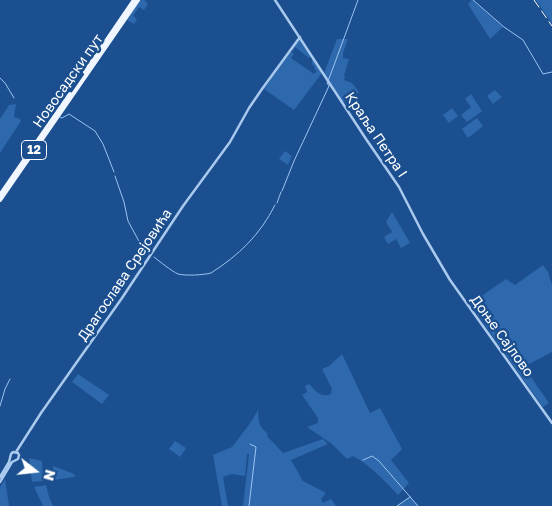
<!DOCTYPE html>
<html>
<head>
<meta charset="utf-8">
<style>
	body { margin:0 }
	#map { position:relative; width:552px; height:506px; overflow:hidden; background:#1b4f8f; font-family:"Golos Text",sans-serif }
	canvas { display:block }
	.north { position:absolute; left:10px; top:446px; width:50px; height:50px; -webkit-text-stroke:4px #1b4f8f; paint-order:stroke; rotate:106deg; font-size:14px; font-weight:700; line-height:20px; text-align:center; color:#fff }
	.north::after { content:''; display:block; margin:auto; width:18px; height:22px; background:#fff; clip-path:polygon(50% 0,100% 100%,50% 72%,0 100%) }
</style>
</head>
<body>
<div id="map">
<canvas width="552" height="506"></canvas>
<div class="north">N</div>
</div>
<script>
const g = document.querySelector('canvas').getContext('2d');
g.lineJoin = 'round';
function paint(path, color) {
  g.fillStyle = color;
  g.fill(path, 'evenodd');
}
function strokePath(path, color, width, dash) {
  g.strokeStyle = color;
  g.lineWidth = width;
  g.lineCap = dash ? 'butt' : 'round';
  g.setLineDash(dash || []);
  g.stroke(path);
}
function write(font, color, halo, rows, align = 'center') {
  g.font = font + ' "Golos Text",sans-serif';
  g.lineWidth = 5;
  g.setLineDash([]);
  g.textBaseline = 'middle';
  g.strokeStyle = halo;
  g.fillStyle = color;
  for (const [text, x, y, turn = 0] of rows) {
    g.save();
    g.translate(x, y);
    g.rotate((+turn || 0) * Math.PI / 180);
    g.textAlign = isNaN(turn) ? turn : align;
    if (halo) g.strokeText(text, 0, 0);
    g.fillText(text, 0, 0);
    g.restore();
  }
}
paint(new Path2D(`
	M140,0H144L148,4L144,10L139,7L133,16L137,19L134,24L127,20Z
	M472,0L503,27L490,39L468,4Z
	M536,0H552V24Z
	M299,39L311,57L309,58L295,47L293,51L291,49Z
	M337,39H348L343,53V58L349,59L344,76L345,77L344,80L352,83L359,92L343,103L324,73Z
	M290,51L294,54L291,58L314,74L317,71L314,69L315,67L312,64V58L322,73L294,110L264,89Z
	M495,90L502,97L493,104L487,96Z
	M471,94L482,111L467,122L461,115L471,107L465,99Z
	M16,104L14,117L20,119L21,121L0,153V119L9,105Z
	M452,108L458,116L449,123L443,115Z
	M477,118L483,126L468,138L462,129Z
	M285,151L292,156L288,165L279,159Z
	M392,212L410,243L401,248L396,239L388,244L384,237L392,232L386,222Z
	M543,265L548,272L552,285V352L524,367L549,403L543,407L470,304L506,279L515,285Z
	M342,354L370,413L380,408L402,449L391,460L409,483L398,495C384,480 371,466 353,456L347,459L332,444L307,427L318,423V418L302,395L307,392L305,386L309,384C316,391 320,398 331,394L332,389L322,369L329,366Z
	M78,374L109,395L102,404L72,382Z
	M258,410C259,424 258,424 268,434L267,436L283,453L323,439L328,444L291,460L303,481L326,493L321,499L323,503L331,499L336,506H243L249,454H247L245,476L232,474L223,477L228,506H222L213,455L232,447L251,422Z
	M175,441L186,448L180,457L169,449Z
	M29,458L42,461L43,481L32,482Z
	M53,466L74,474L75,476L74,477L54,480Z
	M5,479L9,506H0V487Z
	M46,485L49,497L53,506H43L34,487Z
	M410,497L418,506H396Z`), '#2e69ad');
strokePath(new Path2D(`
	M473,0L504,27L523,40L543,74L552,72
	M0,78L5,83L14,98
	M60,117L62,118L69,114L95,131L103,144L114,172
	M115,176L124,202L128,221L141,245L146,253L149,254
	M282,191L294,161L329,86L327,83L330,76L358,0
	M277,203L281,192
	M154,257C159,261 173,272 178,274C185,276 204,275 211,273C239,255 260,235 275,205
	M0,406L5,389L10,379
	M363,460L372,456L379,461L418,506
	M249,506L256,447L250,444
	M397,506L410,497`), '#9cc4f0', 1);
strokePath(new Path2D(`
	M275,0L366,139L399,187L423,234L450,280L552,423
	M16,452L41,413L122,298L183,206L230,142L249,108L262,89L300,37
	M0,477L9,462L11,454L13,452L18,453L19,455L18,459L12,462L0,482`), '#a9c9ee', 2.5);
strokePath(new Path2D(`
	M85,72L134,0
	M0,195L70,94
	M0,200L138,0`), '#f0f6ff', 4);
strokePath(new Path2D(`
	M534,0L552,26`), '#fff', 1, [9, 4]);
for (const [x, y, w] of [
	[34,150,25]
]) {
  const box = new Path2D();
  box.roundRect(x - w / 2, y - 9.5, w, 19, 4);
  g.fillStyle = '#1b4f8f';
  g.fill(box);
  strokePath(box, '#fff', 1);
}
write('bold 12px', '#fff', null, [
	["12",34,150]
]);
write('14px', '#fff', '#1b4f8f', [
	["Новосадски пут",68,81,-55],
	["Краља Петра I",376,135,56],
	["Драгослава Срејовића",125,275,-56],
	["Доње Сајлово",502,336,54]
]);
</script>
</body>
</html>
